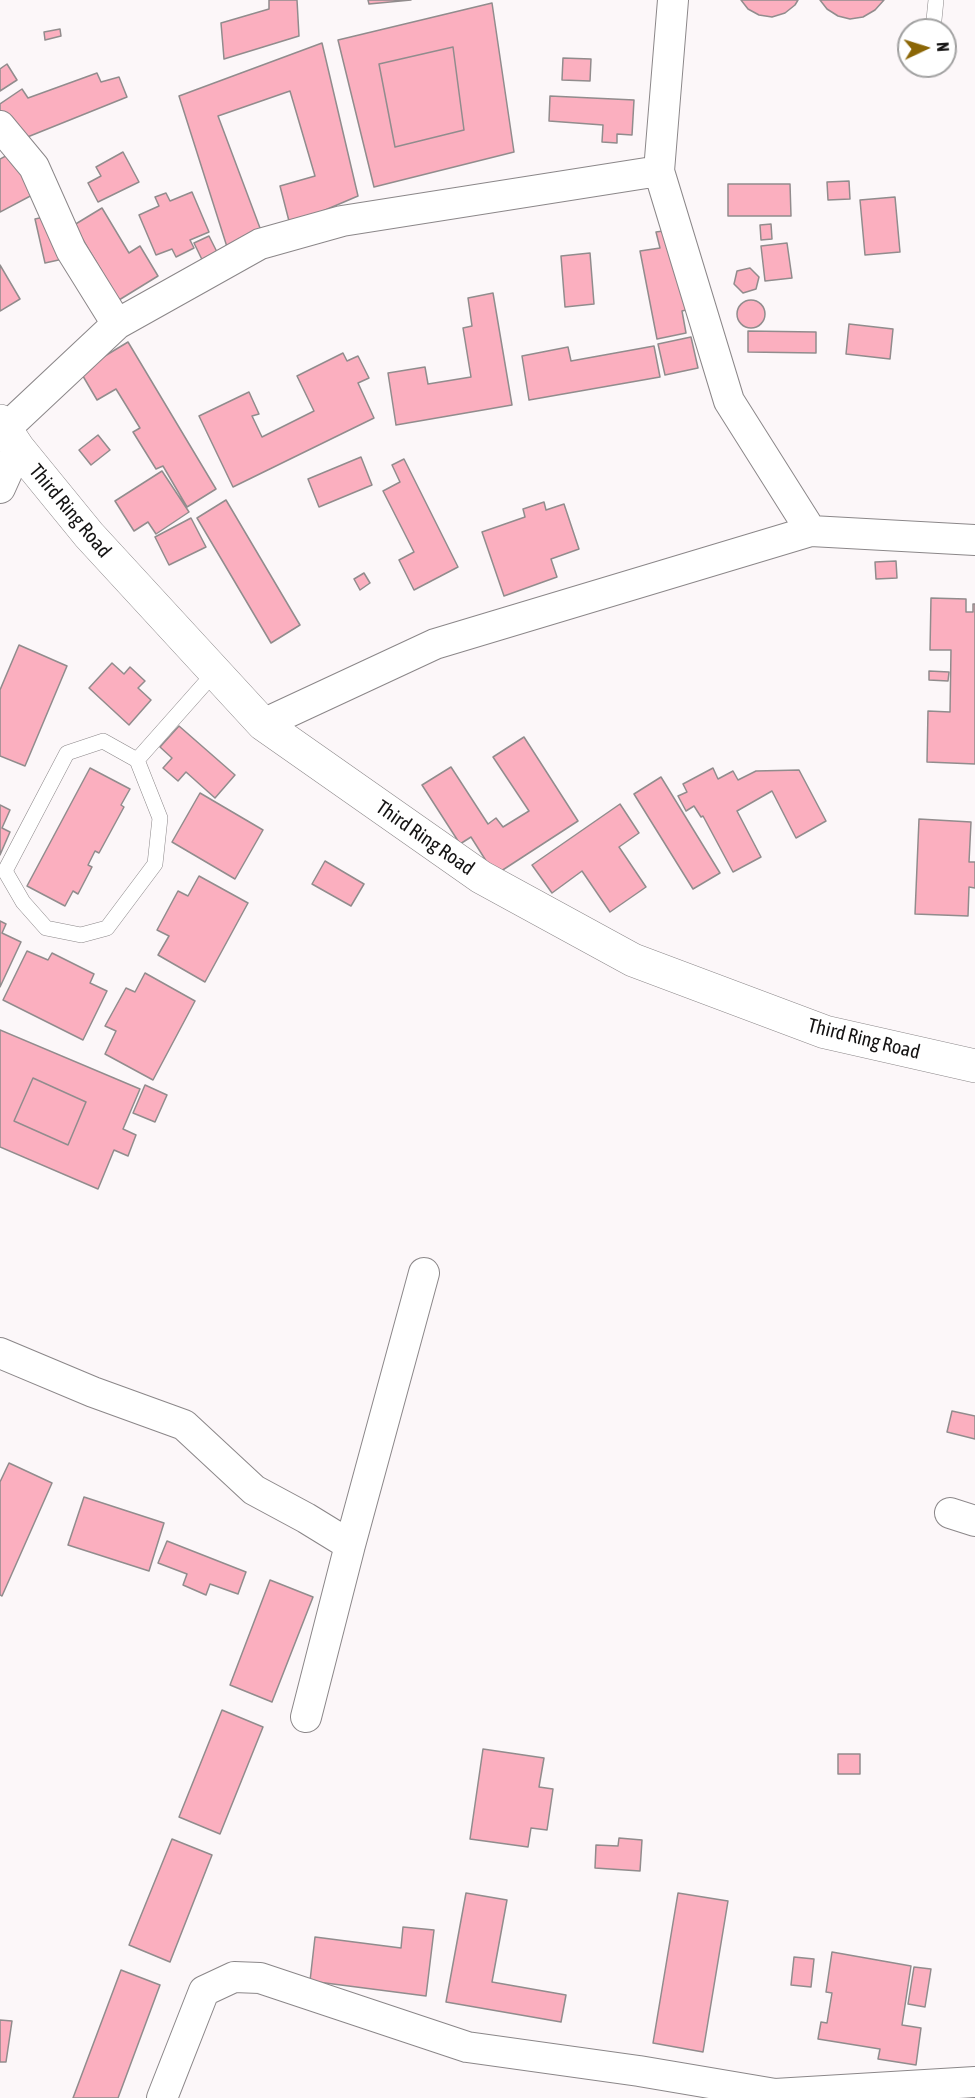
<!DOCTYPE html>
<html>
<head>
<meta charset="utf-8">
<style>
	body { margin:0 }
	#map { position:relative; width:975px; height:2098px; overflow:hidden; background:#fcf7f9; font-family:"Asap Condensed",sans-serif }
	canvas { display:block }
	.north { position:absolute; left:897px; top:18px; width:60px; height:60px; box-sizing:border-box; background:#fff; border:2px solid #a1a1a1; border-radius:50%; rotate:86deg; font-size:16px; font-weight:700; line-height:24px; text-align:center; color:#141313 }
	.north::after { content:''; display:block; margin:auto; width:21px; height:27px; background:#8b6606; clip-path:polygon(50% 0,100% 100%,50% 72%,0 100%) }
</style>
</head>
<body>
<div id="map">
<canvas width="975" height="2098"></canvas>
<div class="north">N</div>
</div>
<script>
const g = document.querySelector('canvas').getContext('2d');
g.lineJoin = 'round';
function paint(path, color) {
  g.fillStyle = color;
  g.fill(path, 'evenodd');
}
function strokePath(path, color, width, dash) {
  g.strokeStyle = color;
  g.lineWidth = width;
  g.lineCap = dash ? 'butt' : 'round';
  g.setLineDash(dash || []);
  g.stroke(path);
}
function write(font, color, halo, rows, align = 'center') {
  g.font = font + ' "Asap Condensed",sans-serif';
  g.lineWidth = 4.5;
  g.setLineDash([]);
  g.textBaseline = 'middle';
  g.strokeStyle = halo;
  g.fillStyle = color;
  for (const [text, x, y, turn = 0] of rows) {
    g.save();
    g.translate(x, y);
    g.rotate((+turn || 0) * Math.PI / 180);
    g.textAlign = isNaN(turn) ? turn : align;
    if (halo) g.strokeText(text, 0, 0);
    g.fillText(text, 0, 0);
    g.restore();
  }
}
const building = new Path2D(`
	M269,0H297L299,36L224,59L221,23L269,9Z
	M368,0H411L369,4Z
	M741,0H798L795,5L785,13L772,17L759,15L748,9Z
	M820,0H884L875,10L863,17L850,19L838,16L827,9Z
	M492,3L514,152L374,187L338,40ZM453,47L464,130L395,147L379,64Z
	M60,29L61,36L45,40L44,32Z
	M322,43L358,196L290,225L280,186L315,176L290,91L218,116L263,236L228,250L179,96Z
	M453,47L464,130L395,147L379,64Z
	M563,58L591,59L590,81L562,80Z
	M7,64L17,80L0,91V69Z
	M97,73L101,82L119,77L127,97L20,140L0,114V104L22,89L28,98Z
	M550,96L634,100L632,135L617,134V143L602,142L603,125L549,121Z
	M15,151L36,193L0,212V159Z
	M123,152L139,182L98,202L88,183L101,176L96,167Z
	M849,181L850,199L828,200L827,182Z
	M728,184H790L791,216H728Z
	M192,192L209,232L190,240L194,248L176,257L172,249L156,255L139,215L159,206L155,197L166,193L170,201Z
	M895,197L900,252L865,255L860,200Z
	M102,208L129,253L140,246L158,276L119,300L74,225Z
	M53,215L63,259L45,263L35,219Z
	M771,224L772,239L761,240L760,225Z
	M670,230L686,310L682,311L686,333L657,339L640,251L660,248L656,232Z
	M209,236L222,262L207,270L194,243Z
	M787,243L792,278L765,281L761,246Z
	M590,253L594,304L565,307L561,256Z
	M0,265L20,299L0,311Z
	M750,268L759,277L756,289L743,293L734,284L737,271Z
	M493,293L512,405L396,425L388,373L425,367L428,384L471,377L463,328L472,326L468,298Z
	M737 314a14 14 0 1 1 28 0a14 14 0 1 1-28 0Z
	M849,324L893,329L890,359L846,354Z
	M748,331L816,332V353L748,352Z
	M691,337L698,368L665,375L658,344Z
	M128,342L216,489L187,507L163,466L156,469L133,432L140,428L116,389L97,400L80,371Z
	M654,346L660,377L529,400L522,356L568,347L571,361Z
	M343,353L347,361L358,356L369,378L358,383L374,418L233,487L199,416L249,392L259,414L252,416L262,437L314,411L297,376Z
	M98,435L110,450L91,465L79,450Z
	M361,457L372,485L319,507L308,479Z
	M404,459L458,567L414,590L399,560L414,552L383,491L400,482L392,465Z
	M162,471L189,512L156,534L148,522L134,531L115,501Z
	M226,500L300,625L271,643L197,518Z
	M544,502L546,510L564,504L579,549L551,559L557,577L504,596L482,532L525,517L523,509Z
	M191,518L206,547L169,565L155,537Z
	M896,561L897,578L876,579L875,562Z
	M364,573L370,583L360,590L354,579Z
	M931,598L966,599V612H973V604H975V764L927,762L928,711L950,712L951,650H930Z
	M19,645L67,666L25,766L0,756V690Z
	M112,663L124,674L130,667L145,681L138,688L151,700L129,725L89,688Z
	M929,671L949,672L948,681L929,680Z
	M179,726L235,775L215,798L186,772L178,781L163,768L172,758L160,747Z
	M524,737L578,821L495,875L471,837L460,844L422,785L451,767L488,824L496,818L503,827L529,811L493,757Z
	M90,768L130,789L121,805L124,807L99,853L95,851L88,865L92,867L78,894L73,891L65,906L27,886Z
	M713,768L718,779L733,771L738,780L756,771L799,770L826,821L796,838L772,791L737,811L761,857L733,872L703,816L701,817L694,806L686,811L678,796L687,792L683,784Z
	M661,777L720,873L693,889L634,794Z
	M200,793L263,830L235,879L172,842Z
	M620,804L639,833L619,847L646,887L610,912L582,871L552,893L532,865Z
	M0,805L10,810L2,828L10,832L0,855Z
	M919,819L971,822L969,862H975V888L969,887L968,916L915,914Z
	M325,861L364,884L351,906L312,884Z
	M199,876L248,903L205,982L158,955L169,936L157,930L178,891L188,896Z
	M0,921L6,924L2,933L21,942L0,987Z
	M27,951L48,960L52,953L94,974L90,983L107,991L83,1040L3,1000Z
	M145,973L195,1001L153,1080L105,1054L116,1031L105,1026L126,988L135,992Z
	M0,1030L140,1089L123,1129L136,1135L128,1156L114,1150L98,1189L0,1147ZM33,1078L86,1102L68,1145L14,1121Z
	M33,1078L86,1102L68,1145L14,1121Z
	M145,1085L167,1095L155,1122L133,1113Z
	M952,1411L975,1416V1439L947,1432Z
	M9,1463L52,1483L2,1596L0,1595V1482Z
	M84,1497L164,1523L149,1571L68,1545Z
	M167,1541L246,1572L238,1594L210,1584L206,1595L183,1585L187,1574L158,1563Z
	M270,1580L313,1597L272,1702L230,1685Z
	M222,1710L263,1727L220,1834L179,1817Z
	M483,1749L544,1758L539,1787L553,1789L547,1830L531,1828L528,1847L470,1839Z
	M838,1754H860V1774H838Z
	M619,1838L642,1840L640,1871L595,1868L596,1845L618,1846Z
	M172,1839L212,1855L170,1962L129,1945Z
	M466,1893L507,1900L492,1982L566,1995L561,2022L446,2002Z
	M678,1893L728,1901L703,2052L653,2043Z
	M403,1927L434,1930L426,1996L310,1981L315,1937L401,1948Z
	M832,1952L911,1966L902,2025L921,2028L916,2065L878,2059L880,2049L818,2039L821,2022L827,2023L832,1993L826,1992Z
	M794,1957L814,1959L811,1987L791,1985Z
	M914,1967L931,1969L925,2007L908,2004Z
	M121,1970L160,1985L118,2098H73Z
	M0,2020L12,2021L6,2062H0Z`);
paint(building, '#fbafbf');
strokePath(building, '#918c8d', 1.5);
const service = new Path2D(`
	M933,30L936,0
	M103,741L137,760L160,818L155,864L107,928L81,935L46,928L23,902L5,871L67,753Z
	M137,760L215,672`);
const minor = new Path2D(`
	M673,0L659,171L729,401L811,531
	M0,126L34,167L71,250L117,324L260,244L342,221L659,171
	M5,429L117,324
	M0,488L18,448
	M263,724L435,644L811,531L975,540
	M0,1353L93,1392L184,1425L254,1490L306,1518L350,1545
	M950,1513L975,1521
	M306,1717L350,1545L424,1273
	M162,2098L204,1991L234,1977L260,1978L467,2047L639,2071L775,2094L975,2082`);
const tertiary = new Path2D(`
	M0,421L18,448L89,535L263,724L481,877L633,960L825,1032L975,1066`);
strokePath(service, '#8b8789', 16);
strokePath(minor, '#8b8789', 32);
strokePath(tertiary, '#8b8789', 34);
strokePath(service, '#fff', 15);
strokePath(minor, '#fff', 30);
strokePath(tertiary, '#fff', 33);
write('20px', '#141313', '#fff', [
	["Third Ring Road",70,511,50],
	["Third Ring Road",425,838,35],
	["Third Ring Road",864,1039,14]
]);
</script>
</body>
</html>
